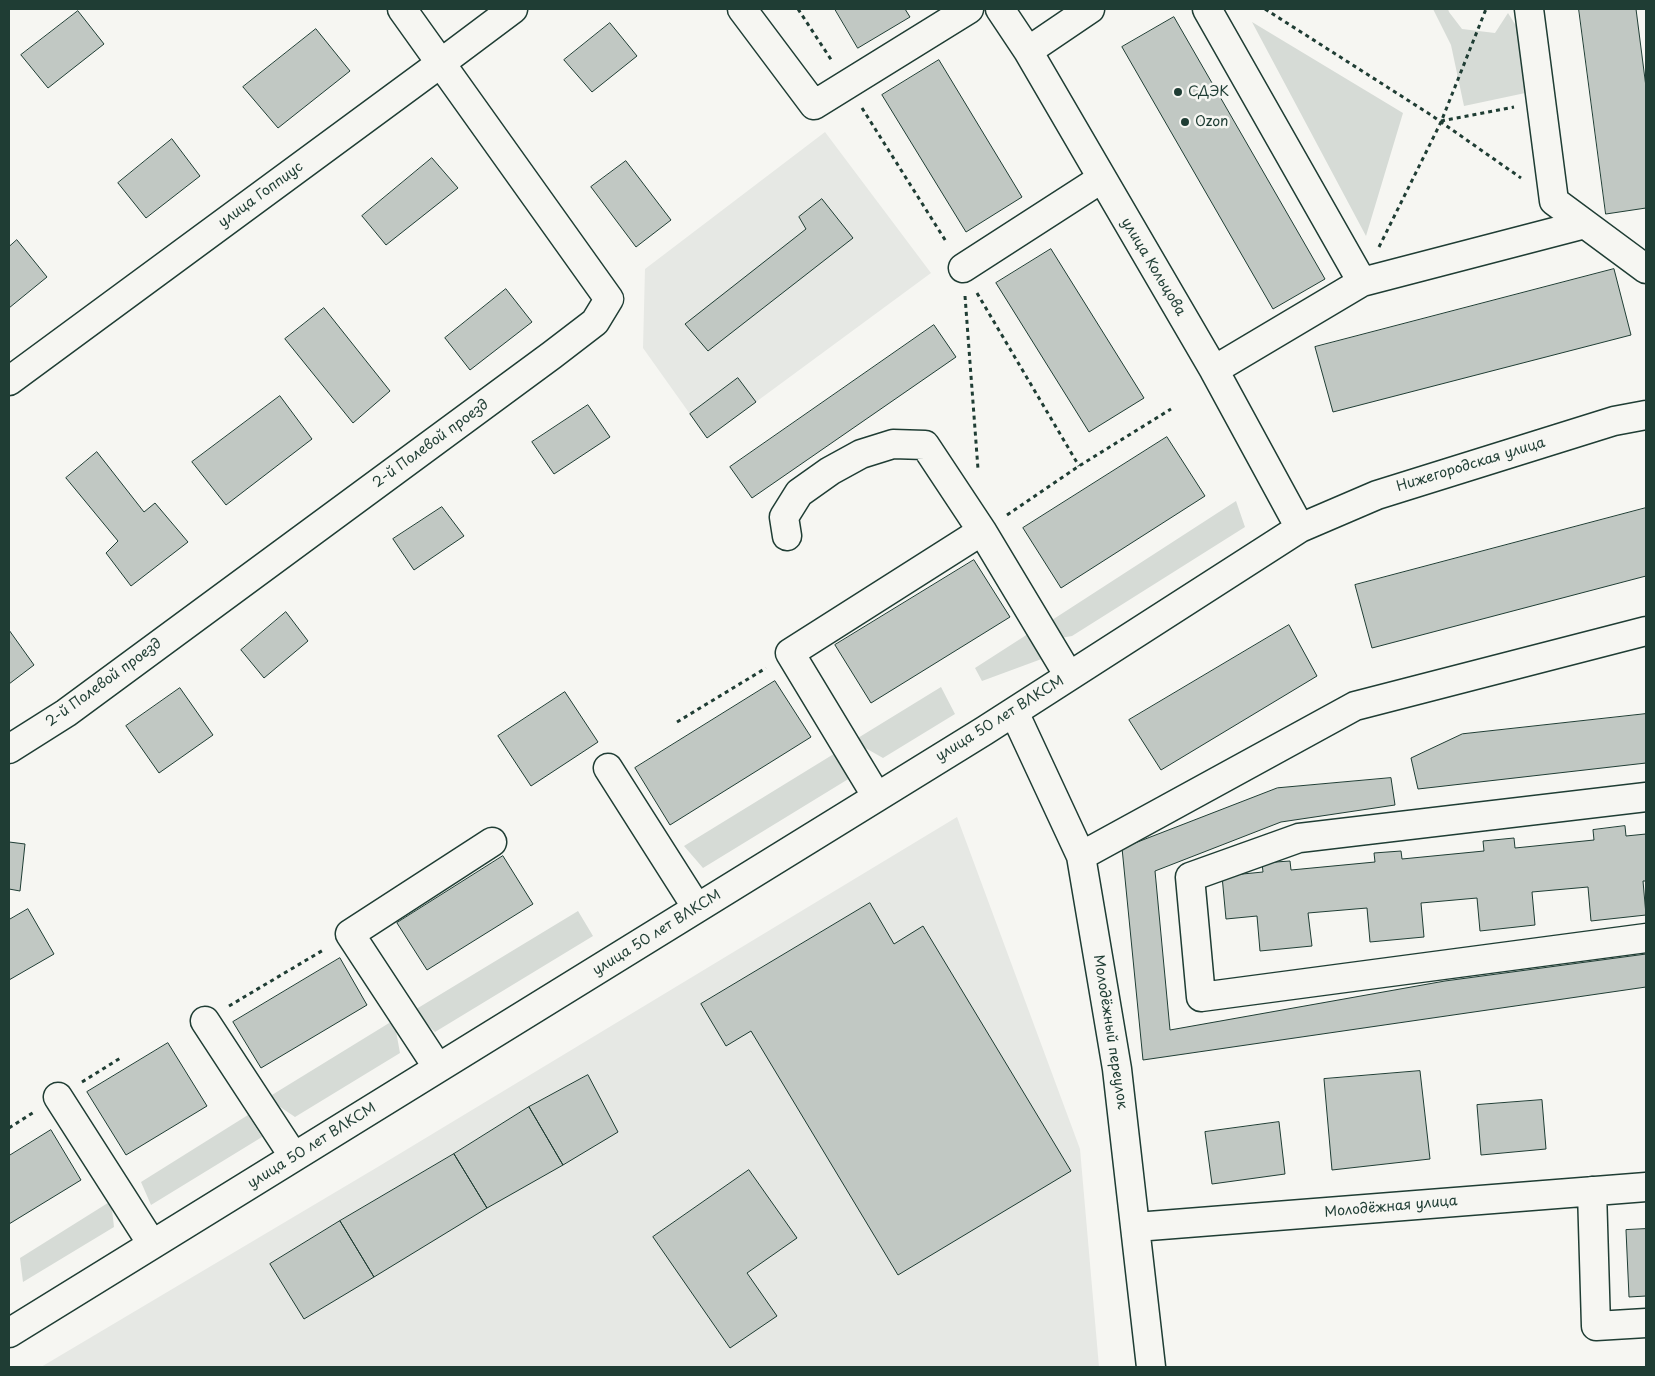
<!DOCTYPE html>
<html>
<head>
<meta charset="utf-8">
<style>
	body { margin:0 }
	#map { position:relative; width:1655px; height:1376px; overflow:hidden; background:#f6f6f2; font-family:"Playpen Sans",sans-serif }
	canvas { display:block }
	.frame { position:absolute; inset:0; border:10px solid #1f3d34; pointer-events:none }
</style>
</head>
<body>
<div id="map">
<canvas width="1655" height="1376"></canvas>
<div class="frame"></div>
</div>
<script>
const g = document.querySelector('canvas').getContext('2d');
g.lineJoin = 'round';
function paint(path, color) {
  g.fillStyle = color;
  g.fill(path, 'evenodd');
}
function strokePath(path, color, width, dash) {
  g.strokeStyle = color;
  g.lineWidth = width;
  g.lineCap = dash ? 'butt' : 'round';
  g.setLineDash(dash || []);
  g.stroke(path);
}
function write(font, color, halo, rows, align = 'center') {
  g.font = font + ' "Playpen Sans",sans-serif';
  g.lineWidth = 5;
  g.setLineDash([]);
  g.textBaseline = 'middle';
  g.strokeStyle = halo;
  g.fillStyle = color;
  for (const [text, x, y, turn = 0] of rows) {
    g.save();
    g.translate(x, y);
    g.rotate((+turn || 0) * Math.PI / 180);
    g.textAlign = isNaN(turn) ? turn : align;
    if (halo) g.strokeText(text, 0, 0);
    g.fillText(text, 0, 0);
    g.restore();
  }
}
paint(new Path2D(`
	M825,132L931,273L707,438L643,348L645,269Z
	M957,817L1080,1149L1099,1367H41L376,1168Z`), '#e6e8e4');
paint(new Path2D(`
	M1433,9H1448L1449,12L1462,29L1495,33L1508,13L1518,29L1530,92L1464,106L1451,45Z
	M1252,22L1403,113L1366,236Z
	M1236,501L1245,527L1072,636L1061,638L1049,622Z
	M1031,632L1047,657L982,681L975,668Z
	M941,687L955,714L883,758L853,741Z
	M837,752L850,778L703,868L684,846Z
	M578,911L593,936L435,1032L413,1011Z
	M394,1020L400,1053L295,1117L267,1098Z
	M248,1115L262,1137L151,1205L141,1182Z
	M111,1201L114,1227L23,1282L20,1258Z`), '#d6dbd6');
const building = new Path2D(`
	M835,9H905L910,17L858,48Z
	M1579,9H1636L1646,87V208L1606,214Z
	M78,11L104,44L48,88L21,55Z
	M1174,17L1325,279L1273,309L1122,47Z
	M610,23L637,56L592,92L564,60Z
	M316,29L350,71L278,128L243,87Z
	M939,60L1022,197L966,232L882,95Z
	M172,139L200,176L146,218L118,183Z
	M432,158L458,188L386,245L362,216Z
	M626,161L671,220L636,247L591,187Z
	M822,199L853,238L708,351L685,324L806,229L799,217Z
	M17,240L47,277L9,308V247Z
	M1051,249L1144,398L1089,432L996,283Z
	M1614,269L1631,335L1333,412L1315,347Z
	M506,289L532,322L470,370L445,338Z
	M324,308L390,391L353,423L285,339Z
	M934,325L956,357L752,498L730,467Z
	M738,378L756,402L707,438L690,414Z
	M280,396L312,439L226,505L192,462Z
	M588,405L610,437L554,474L532,442Z
	M1167,437L1205,496L1061,588L1023,528Z
	M97,452L144,512L155,503L188,542L131,586L106,553L118,541L66,478Z
	M442,507L464,536L414,570L393,539Z
	M1646,508V576L1372,648L1355,585Z
	M974,560L1010,617L871,703L835,645Z
	M286,612L308,641L264,678L241,650Z
	M1289,625L1317,676L1161,770L1129,720Z
	M9,630L34,665L9,684Z
	M775,681L811,737L670,825L635,768Z
	M180,688L213,735L159,773L126,726Z
	M565,692L598,742L531,786L498,736Z
	M1646,714V763L1418,789L1411,758L1462,734Z
	M1391,778L1395,805L1281,822L1155,871L1170,1030L1445,981L1646,954V987L1143,1060L1122,848L1277,788Z
	M1625,826L1626,836L1646,834V881H1643L1646,915L1591,921L1588,887L1532,892L1535,925L1480,931L1477,898L1421,903L1424,937L1370,942L1367,908L1308,913L1312,946L1260,951L1257,916L1226,919L1222,876L1263,872L1262,863L1290,861L1291,870L1375,862L1374,853L1401,851L1402,859L1484,851L1483,841L1514,838L1515,848L1594,840L1593,830Z
	M9,842L25,844L20,891L9,889Z
	M503,856L533,904L427,970L397,923Z
	M870,903L894,944L923,926L1071,1171L898,1275L751,1031L726,1046L701,1004Z
	M28,909L54,954L9,980V920Z
	M340,958L367,1005L261,1068L233,1022Z
	M168,1043L207,1106L126,1155L87,1092Z
	M1420,1071L1430,1159L1332,1170L1324,1079Z
	M588,1075L618,1132L563,1165L529,1107Z
	M1542,1100L1546,1149L1481,1155L1477,1105Z
	M529,1107L563,1165L487,1208L454,1154Z
	M1279,1122L1285,1174L1212,1184L1205,1132Z
	M51,1130L81,1180L9,1224V1156Z
	M454,1154L487,1208L374,1277L340,1221Z
	M749,1170L797,1238L747,1273L777,1316L730,1348L653,1237Z
	M340,1221L374,1277L304,1319L270,1264Z
	M1646,1229V1296L1629,1297L1626,1230Z`);
paint(building, '#c1c8c3');
strokePath(building, '#1f3d34', 1);
const minor = new Path2D(`
	M742,9L814,105L969,9
	M1000,9L1028,51L1214,370L1300,528
	M1207,9L1362,282L1214,370
	M1529,9L1554,201L1646,269
	M1028,51L1090,9
	M963,268L1101,179
	M1362,282L1585,224
	M9,381L441,63L513,9
	M787,536L784,517L799,493L830,471L861,454L893,444L925,445L982,531L1069,676
	M1014,712L1081,856L1117,1069L1151,1367
	M9,749L66,713L552,355L595,322L609,299L402,9
	M608,768L697,908
	M877,797L790,653L982,531
	M1646,797L1299,838L1190,877L1201,997L1646,938
	M1081,856L1355,706L1646,631
	M205,1021L294,1157
	M438,1068L350,934L492,842
	M58,1097L152,1244
	M1592,1191L1596,1326L1646,1323
	M1136,1227L1646,1187
	M9,1333L984,731L1300,528L1377,495L1614,421L1646,415`);
strokePath(minor, '#1f3d34', 31);
strokePath(new Path2D(`
	M798,9L832,61
	M1265,9L1431,115L1521,178
	M862,108L947,243
	M1441,121L1514,107
	M1379,247L1441,122L1486,9
	M977,293L1079,466
	M965,296L978,469
	M1007,515L1079,466L1171,409
	M677,722L766,668
	M229,1006L325,949
	M82,1082L122,1057
	M9,1128L34,1112`), '#1f3d34', 3, [4, 4]);
strokePath(minor, '#f6f6f2', 28);
for (const [x, y, r, color] of [
	[1178,92,5,"#1f3d34"],
	[1185,122,5,"#1f3d34"]
]) {
  const dot = new Path2D();
  dot.arc(x, y, r, 0, 2 * Math.PI);
  g.fillStyle = color;
  g.fill(dot);
  strokePath(dot, '#f6f6f2', 2);
}
write('14px', '#1f3d34', '#f6f6f2', [
	["СДЭК",1188,92],
	["Ozon",1195,122]
], 'left');
write('14px', '#1f3d34', '#f6f6f2', [
	["улица Гоппиус",261,195,-36],
	["улица Кольцова",1153,267,59],
	["2-й Полевой проезд",431,444,-36],
	["Нижегородская улица",1471,465,-17],
	["2-й Полевой проезд",104,683,-36],
	["улица 50 лет ВЛКСМ",1000,719,-32],
	["улица 50 лет ВЛКСМ",657,933,-32],
	["Молодёжный переулок",1110,1032,81],
	["улица 50 лет ВЛКСМ",312,1146,-32],
	["Молодёжная улица",1391,1207,-5]
]);
</script>
</body>
</html>
